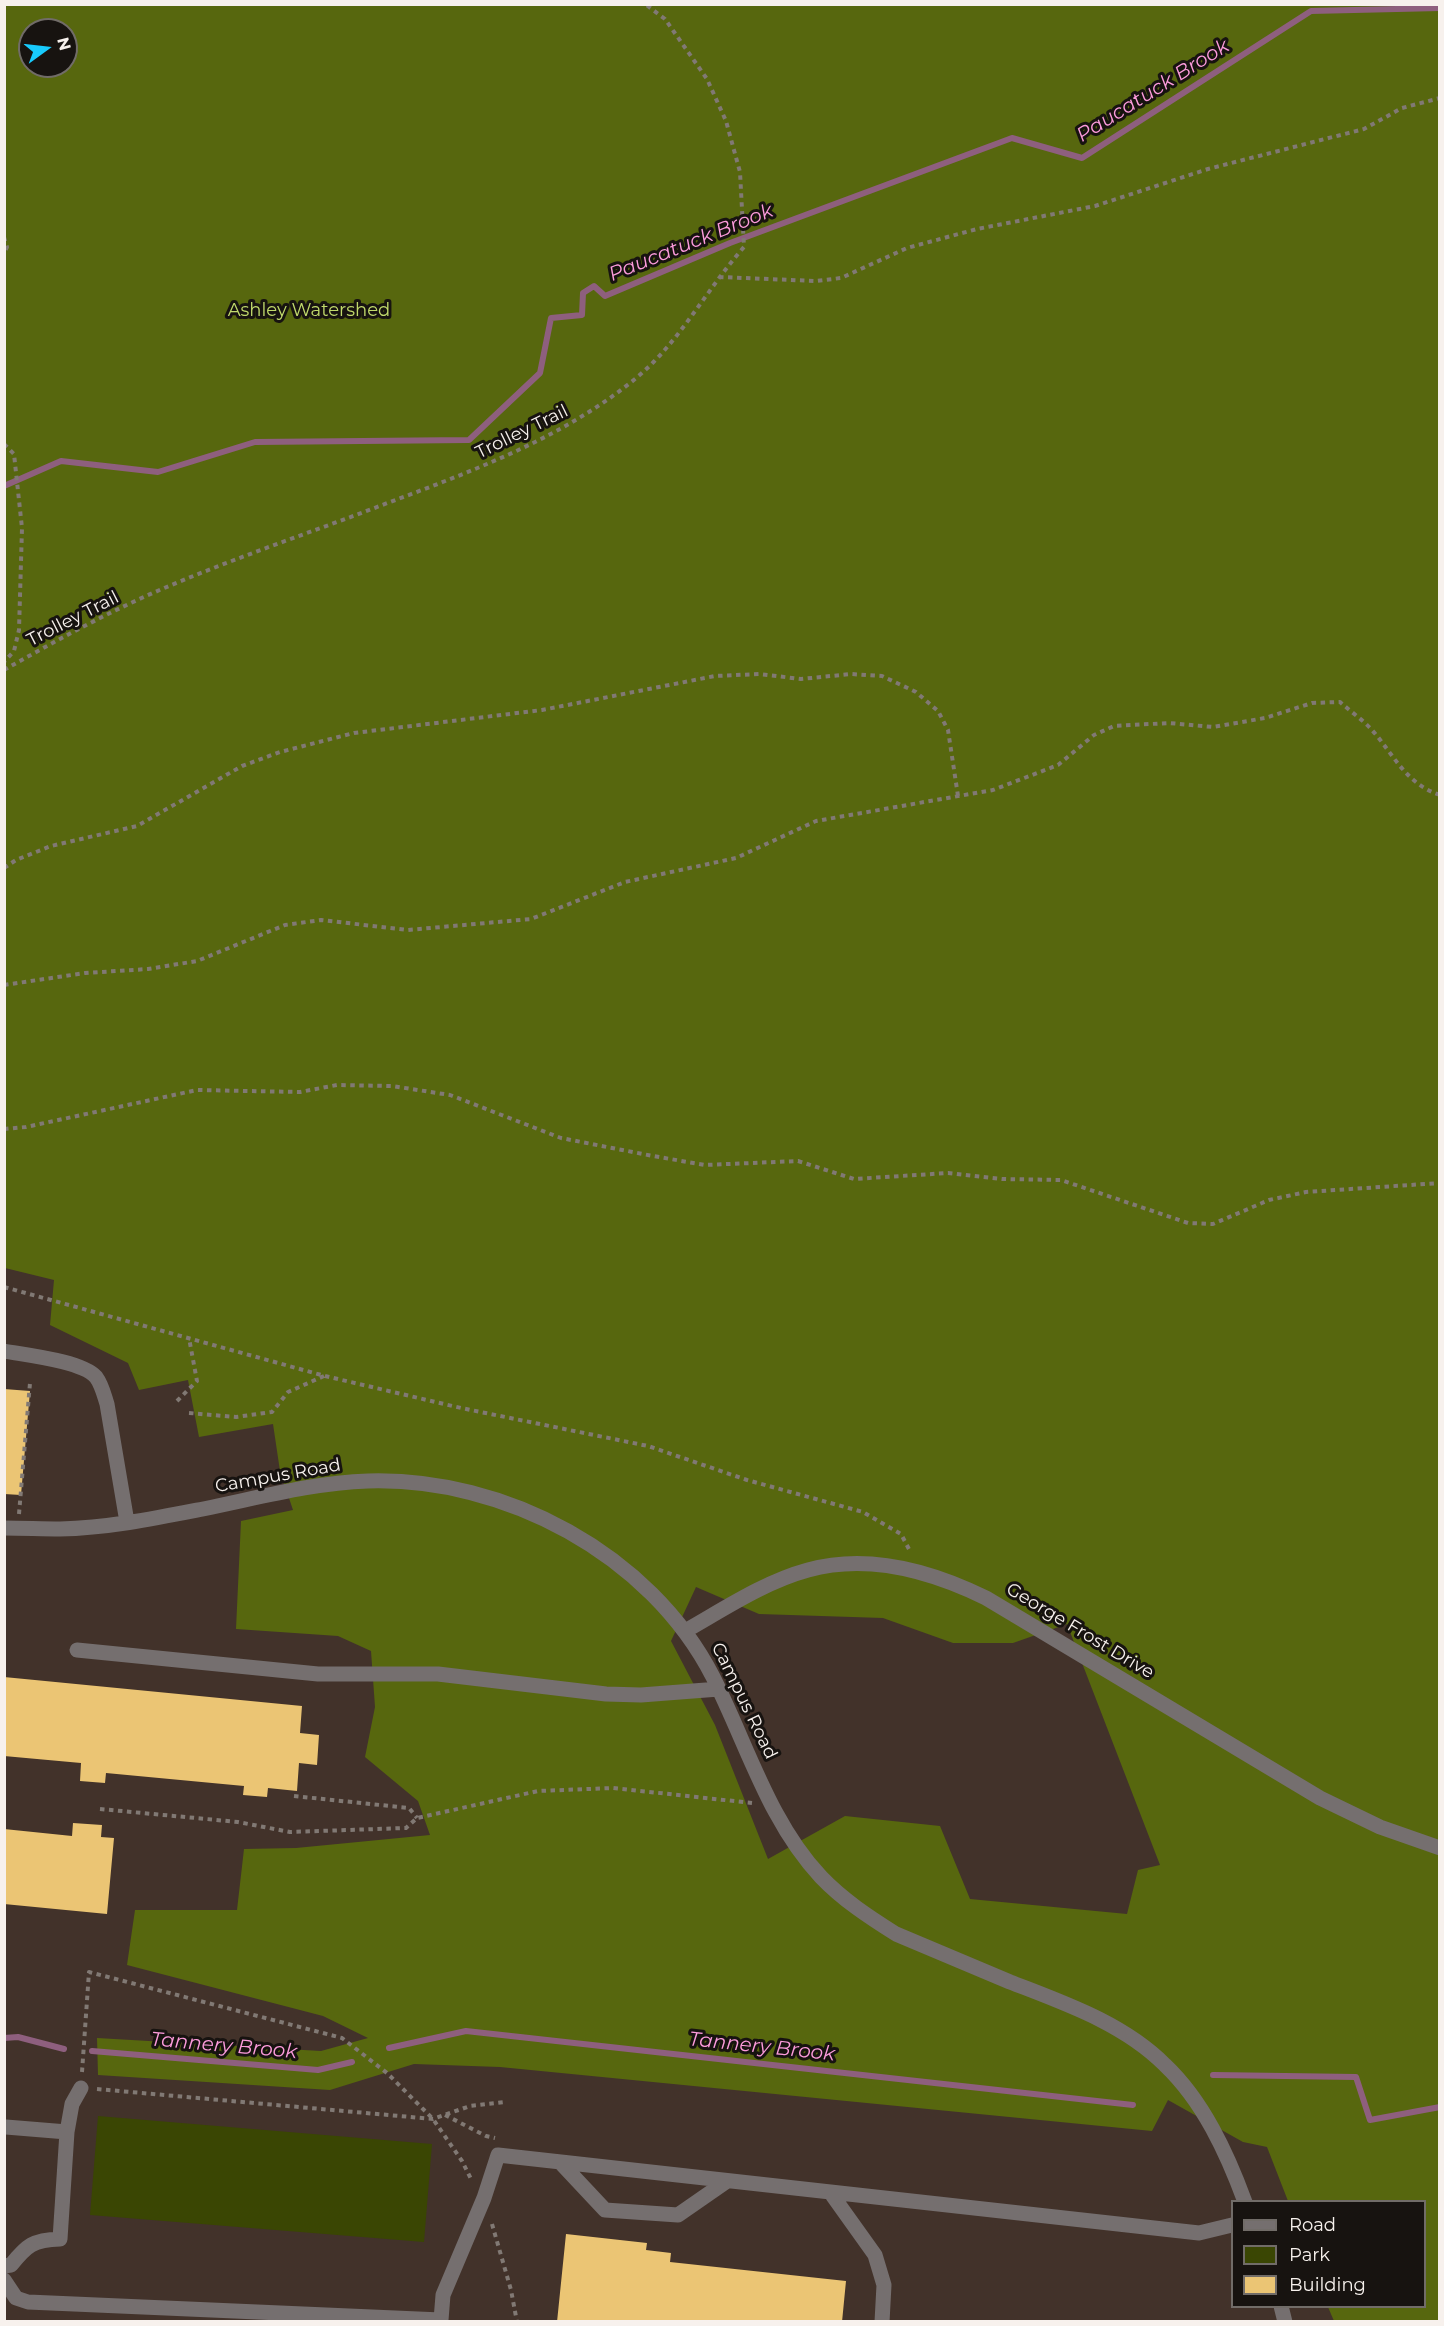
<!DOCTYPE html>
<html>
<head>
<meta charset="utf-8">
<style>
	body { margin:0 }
	#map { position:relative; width:1444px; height:2326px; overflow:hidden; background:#332924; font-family:Montserrat,sans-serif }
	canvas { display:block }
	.frame { position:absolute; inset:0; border:6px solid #f7f1ed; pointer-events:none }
	.legend { position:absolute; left:1231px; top:2200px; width:195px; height:108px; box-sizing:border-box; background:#171310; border:2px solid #716c68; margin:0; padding:8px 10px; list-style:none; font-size:18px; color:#f7f1ed }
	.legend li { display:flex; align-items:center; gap:12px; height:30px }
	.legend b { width:30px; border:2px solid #716c68 }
	.north { position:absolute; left:18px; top:18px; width:60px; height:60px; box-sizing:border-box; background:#171310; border:2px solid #716c68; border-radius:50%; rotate:75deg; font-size:16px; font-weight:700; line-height:24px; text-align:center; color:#f7f1ed }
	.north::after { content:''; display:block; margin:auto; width:21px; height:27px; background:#18cafc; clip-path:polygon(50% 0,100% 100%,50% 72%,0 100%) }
</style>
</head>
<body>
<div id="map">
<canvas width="1444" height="2326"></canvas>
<div class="frame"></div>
<ul class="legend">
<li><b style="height:8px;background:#756f6f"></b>Road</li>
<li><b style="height:16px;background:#3a4603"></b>Park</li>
<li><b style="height:16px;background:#ebc574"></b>Building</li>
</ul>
<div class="north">N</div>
</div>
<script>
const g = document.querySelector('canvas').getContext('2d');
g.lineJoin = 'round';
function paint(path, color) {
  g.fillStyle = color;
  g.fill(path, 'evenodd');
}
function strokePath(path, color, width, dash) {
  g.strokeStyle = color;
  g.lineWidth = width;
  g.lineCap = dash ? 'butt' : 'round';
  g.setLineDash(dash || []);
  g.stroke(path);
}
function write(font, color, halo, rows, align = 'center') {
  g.font = font + ' Montserrat,sans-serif';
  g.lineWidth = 6;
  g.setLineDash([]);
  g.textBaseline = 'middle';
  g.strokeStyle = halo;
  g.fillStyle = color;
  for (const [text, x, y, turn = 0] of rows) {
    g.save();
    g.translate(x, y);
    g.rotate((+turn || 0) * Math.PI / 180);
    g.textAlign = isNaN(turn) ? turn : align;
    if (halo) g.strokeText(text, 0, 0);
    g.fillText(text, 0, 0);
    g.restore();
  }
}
paint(new Path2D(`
	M661,556L1289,2201L1232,2202V2306L1329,2307L1335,2321L5,2322V755Z`), '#42322a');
paint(new Path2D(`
	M98,2116L432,2144L424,2242L90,2215Z`), '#3a4603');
paint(new Path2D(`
	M4,5H1439V2321H1334L1328,2307L1424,2306V2202L1288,2201L1267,2147L1243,2142L1168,2100L1152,2131L500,2067L414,2064L330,2090L98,2075L97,2038L321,2051L368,2038L323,2016L127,1965L135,1910H237L244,1849L296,1848L430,1835L418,1801L365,1757L375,1707L371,1651L338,1636L236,1629L241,1521L293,1510L280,1471L273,1424L199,1437L188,1380L139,1390L128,1363L50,1325L54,1280L5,1268ZM30,30H66V66H30ZM696,1587L759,1614L883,1618L953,1643H1013L1067,1624L1160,1865L1138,1870L1127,1914L970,1899L940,1826L845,1816L768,1859L715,1725L671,1641Z`), '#57670e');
strokePath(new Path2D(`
	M4,486L61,461L158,472L255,442L469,440L540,373L551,318L582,315L583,293L594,286L605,296L730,243L1012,138L1082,158L1311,11L1440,8
	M4,2038L18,2037L64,2049
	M389,2048L466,2031L1133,2105
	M92,2051L318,2070L352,2062
	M1213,2075L1356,2077L1370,2120L1440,2107`), '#8e5f7e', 6);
paint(new Path2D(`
	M4,1389L30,1391L21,1495L4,1494Z
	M4,1677L302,1706L300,1733L319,1735L317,1765L299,1763L297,1791L268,1788L267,1797L243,1795L244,1786L106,1773L105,1783L80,1781L81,1763L4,1756Z
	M73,1823L102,1825L101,1837L114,1838L107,1914L4,1904V1829L72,1836Z
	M566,2234L647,2243L646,2250L671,2253L670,2262L846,2281L842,2322H557Z`), '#ebc574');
strokePath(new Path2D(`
	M4,237L7,247L4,253
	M719,277L816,281L841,278L907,248L977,229L1095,206L1208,169L1364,129L1402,108L1440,98
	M4,444L14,454L22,528L19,630L14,651L4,662
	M4,670C57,640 114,609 169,586C231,560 294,538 356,515C452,478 554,445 635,379C680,342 706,290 744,247L740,172L726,121L707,79L665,19L645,4
	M4,868L16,860L51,846L137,826L242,766L280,752L354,733L542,710L715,676L759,674L801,679L851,674L882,676L916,692L938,711L948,730L958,796
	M4,985L85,973L148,969L197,961L285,925L321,920L408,930L531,919L625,882L736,858L816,821L993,790L1058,765L1094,735L1114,726L1169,723L1213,727L1265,718L1312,703L1340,702C1350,711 1363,720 1372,730C1394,755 1406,784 1440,795
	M4,1129L26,1127L197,1090L300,1092L337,1085L392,1086L450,1095L561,1138L653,1156L705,1165L798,1161L854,1179L948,1173L1002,1179L1061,1180L1188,1223L1213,1224L1269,1200L1306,1192L1440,1183
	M4,1287L325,1376L461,1408L648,1446L747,1480L863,1512L901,1534L911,1553
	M177,1401L197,1381L189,1338
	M189,1413L236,1417L272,1412L288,1392L324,1376
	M19,1514L30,1383
	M294,1796L409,1808L417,1818
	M100,1809L238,1822L290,1832L406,1828L417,1818L538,1791L613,1788L752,1803
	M82,2072L89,1972L342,2038L387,2073L433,2119L462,2161L472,2181
	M97,2089L433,2119L470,2106L504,2102
	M445,2115L486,2136L495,2138
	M492,2224L511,2290L517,2322`), '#817974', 4, [4.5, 4.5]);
strokePath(new Path2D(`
	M4,1351C25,1355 82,1361 96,1377C102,1385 104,1395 107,1404L127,1522
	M4,1528C23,1528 42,1529 60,1529C108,1528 157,1518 203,1509C258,1498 311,1483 368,1481C505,1477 650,1554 713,1677C747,1744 769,1822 821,1877C843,1900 869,1917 896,1934C934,1950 972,1966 1010,1982C1064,2003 1123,2023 1165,2065C1203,2101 1227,2153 1245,2202
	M685,1631C724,1609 764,1582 808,1570C869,1553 931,1571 986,1598L1320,1798L1380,1827L1440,1848
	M77,1650L318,1674H438L606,1694L641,1695L719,1689
	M6,2127L67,2132
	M560,2162L605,2210L678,2215L727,2181
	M830,2192L875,2255L884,2285L882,2322
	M4,2266L11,2265C27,2245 33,2240 60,2239L67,2132L72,2104L81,2088
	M4,2280L16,2298L28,2302L441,2320L443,2295L484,2198L498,2155L1199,2233L1232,2225
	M1281,2306L1285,2322`), '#756f6f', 15);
write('18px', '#c1da6c', '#171310', [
	["Ashley Watershed",309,311]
]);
write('18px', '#f7f1ed', '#171310', [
	["Trolley Trail",522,432,-26],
	["Trolley Trail",73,619,-27],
	["Campus Road",278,1476,-10],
	["George Frost Drive",1080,1631,31],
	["Campus Road",744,1701,64]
]);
write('italic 20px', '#fc9bdb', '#171310', [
	["Paucatuck Brook",1153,91,-32],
	["Paucatuck Brook",691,243,-22],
	["Tannery Brook",224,2046,5],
	["Tannery Brook",762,2047,6]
]);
</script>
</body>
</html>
